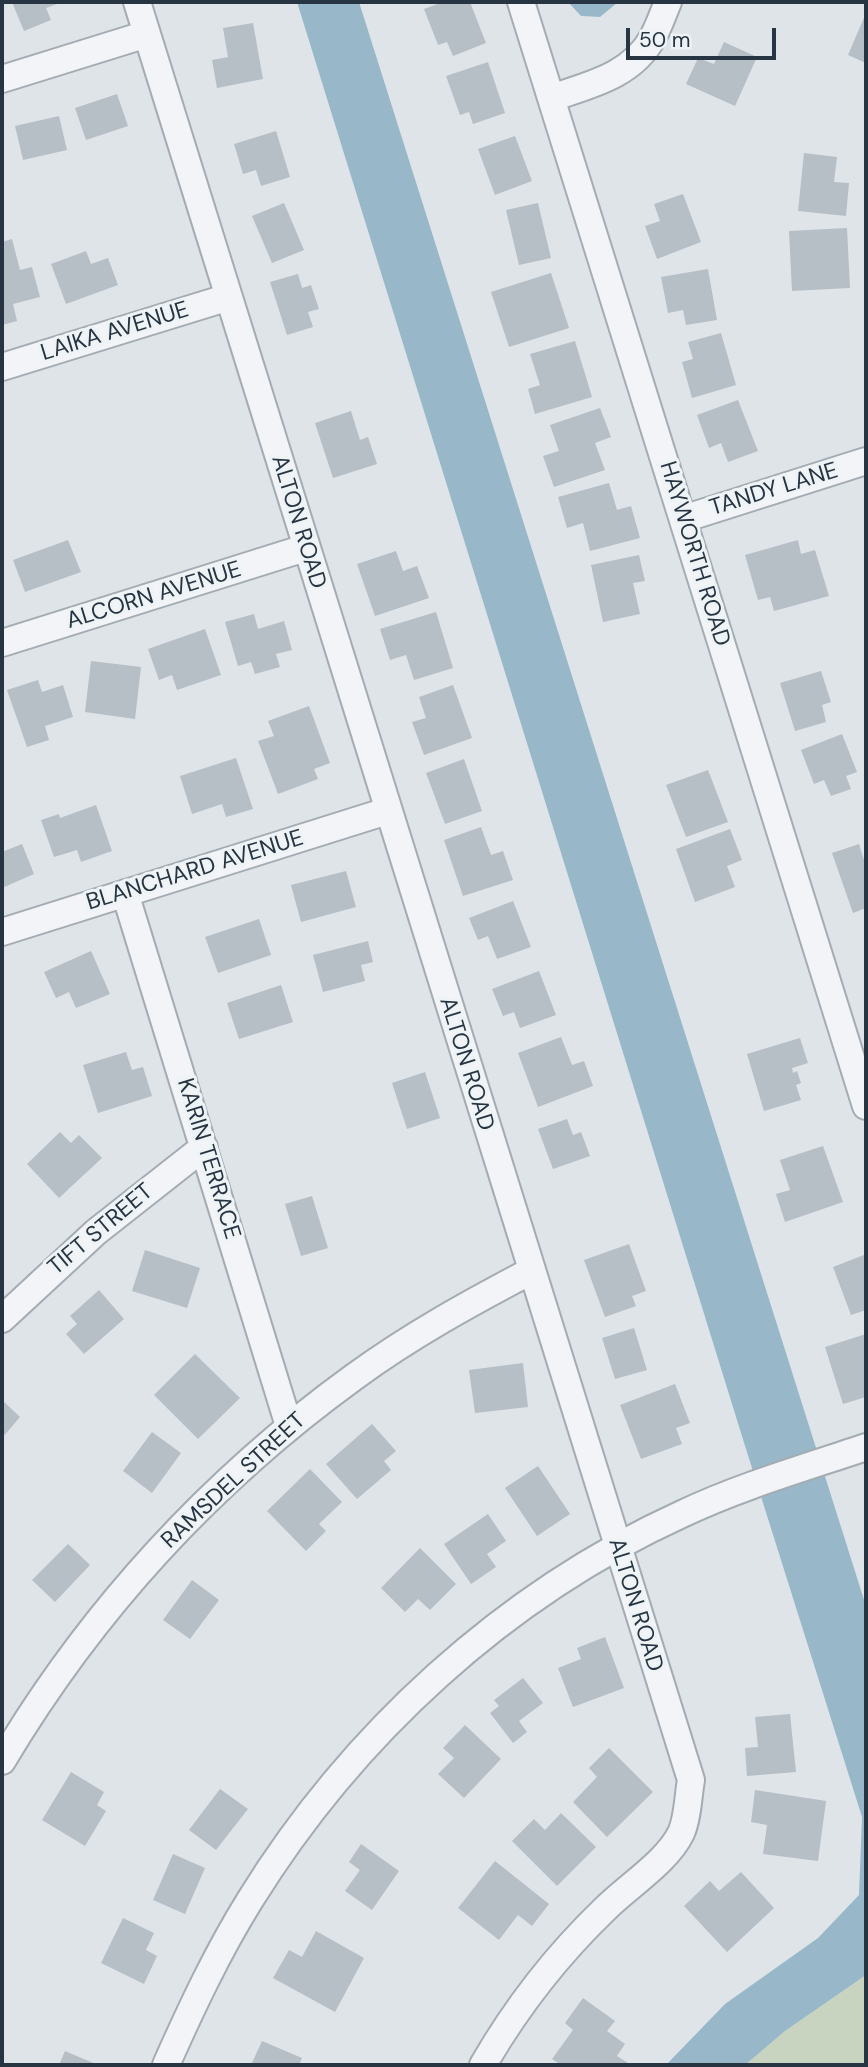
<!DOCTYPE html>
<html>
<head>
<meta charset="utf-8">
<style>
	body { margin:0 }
	#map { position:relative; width:868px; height:2067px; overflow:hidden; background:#dfe4e9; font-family:"DM Sans",sans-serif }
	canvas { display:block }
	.frame { position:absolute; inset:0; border:4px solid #273441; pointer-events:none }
	.scale { position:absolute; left:626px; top:28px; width:150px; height:32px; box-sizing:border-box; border:4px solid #273441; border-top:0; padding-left:9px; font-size:21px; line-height:24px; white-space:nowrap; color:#273441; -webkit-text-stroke:5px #eef3f6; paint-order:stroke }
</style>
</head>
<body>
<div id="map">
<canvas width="868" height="2067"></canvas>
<div class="frame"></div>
<div class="scale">50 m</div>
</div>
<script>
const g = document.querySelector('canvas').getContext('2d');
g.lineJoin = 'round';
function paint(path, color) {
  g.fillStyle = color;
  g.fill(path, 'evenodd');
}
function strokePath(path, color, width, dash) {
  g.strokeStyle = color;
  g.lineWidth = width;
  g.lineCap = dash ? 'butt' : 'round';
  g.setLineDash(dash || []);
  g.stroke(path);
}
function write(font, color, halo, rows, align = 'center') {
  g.font = font + ' "DM Sans",sans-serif';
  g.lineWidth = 6;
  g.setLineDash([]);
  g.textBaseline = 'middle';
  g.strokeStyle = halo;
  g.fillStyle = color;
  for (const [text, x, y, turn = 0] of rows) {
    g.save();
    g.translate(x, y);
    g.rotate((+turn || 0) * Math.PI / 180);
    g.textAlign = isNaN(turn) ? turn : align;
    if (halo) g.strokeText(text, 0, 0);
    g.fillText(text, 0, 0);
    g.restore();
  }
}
paint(new Path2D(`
	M866,1975V2065H745L785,2031Z`), '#c8d3c0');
paint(new Path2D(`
	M297,2H359L866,1606V1975L785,2031L745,2065H666L725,2004L818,1938L859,1895L862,1817L746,1449Z
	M568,2H618L600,17L581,16Z`), '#98b8ca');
paint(new Path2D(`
	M12,2H62L46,8L51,20L24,31Z
	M443,2H470L486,43L453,56L447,42L438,45L424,9Z
	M866,13V63L848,55Z
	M253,23L263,79L217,88L212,60L228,57L223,28Z
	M724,42L757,57L735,106L686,84L698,58L714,64Z
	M488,62L505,113L473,124L469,112L460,115L446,76Z
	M117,94L128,126L86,140L75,108Z
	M59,116L67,150L23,160L15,126Z
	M276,131L290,177L261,186L256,170L243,174L234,144Z
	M515,136L532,181L495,195L478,149Z
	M804,153L837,157L834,182L849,183L846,216L798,211Z
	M683,194L701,242L657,259L645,226L660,221L654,204Z
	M284,203L304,250L272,263L252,216Z
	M538,203L551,258L519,265L506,210Z
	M847,228L850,288L792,291L789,231Z
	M12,239L20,270L32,267L40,297L13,304L17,321L2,325V242Z
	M86,251L91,264L108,258L118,285L66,304L51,264Z
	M708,269L717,320L686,325L683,310L668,313L661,277Z
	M551,273L569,328L509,347L491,292Z
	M298,274L302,288L311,285L319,309L308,312L313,327L287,335L270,282Z
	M721,333L736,385L692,398L682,362L693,359L688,342Z
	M575,341L592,397L535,414L528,389L540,385L530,354Z
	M738,400L758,451L728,462L721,443L709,448L697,415Z
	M600,408L611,437L595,443L605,470L554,487L543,456L559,451L550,425Z
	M351,411L360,440L368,437L377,464L333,478L315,423Z
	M609,483L617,510L631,506L640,538L590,551L583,523L567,528L558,497Z
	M68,540L81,572L25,592L13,560Z
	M798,540L801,554L815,550L829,596L774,611L770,597L758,600L745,555Z
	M396,551L403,571L417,566L429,598L375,616L357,564Z
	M639,555L645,581L633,583L640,614L603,622L591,565Z
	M436,612L453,668L414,680L406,655L390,660L380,629Z
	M254,614L258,629L284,621L292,650L276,654L280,667L255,674L251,662L238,666L225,622Z
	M205,629L221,675L177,690L172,675L159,680L148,649Z
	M91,661L141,667L135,719L85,712Z
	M821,671L831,702L822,705L826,722L795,731L780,683Z
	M38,680L42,692L63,685L73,717L45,726L49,740L27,747L7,690Z
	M453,685L472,738L424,755L412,722L426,718L419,697Z
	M309,706L330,763L314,769L318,779L278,794L258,741L274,736L268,721Z
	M842,734L857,772L846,776L851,789L831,796L824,780L814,784L801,750Z
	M236,758L253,809L226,817L222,804L192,814L180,776Z
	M464,759L482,811L445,824L426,773Z
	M708,770L728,822L686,837L666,785Z
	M96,805L112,851L81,862L77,850L54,857L41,820L59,814L60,818Z
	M481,827L491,855L503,851L513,880L463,896L444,840Z
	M730,829L742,860L727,866L735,887L695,902L676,849Z
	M22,844L34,874L2,888V852Z
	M859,844L864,860L866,859V908L853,913L832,853Z
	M346,871L356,907L301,922L291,885Z
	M513,901L531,947L497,959L488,936L478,940L469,918Z
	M259,919L271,955L218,973L205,937Z
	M368,941L373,962L361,965L365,981L323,992L313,955Z
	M91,951L110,994L76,1008L69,992L56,998L44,972Z
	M539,971L556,1015L520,1028L514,1012L503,1016L492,989Z
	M281,985L293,1022L239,1039L227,1003Z
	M561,1037L572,1065L584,1061L593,1086L538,1107L518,1053Z
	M800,1038L808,1063L792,1068L793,1073L797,1071L801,1083L796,1085L801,1100L764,1111L747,1054Z
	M126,1052L132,1070L143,1067L152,1096L98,1113L83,1065Z
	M425,1072L440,1118L407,1129L392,1083Z
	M567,1119L573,1135L581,1132L590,1156L553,1169L538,1129Z
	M60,1132L71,1143L79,1135L102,1158L59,1198L27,1164Z
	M823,1146L843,1202L785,1222L776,1194L790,1190L780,1160Z
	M312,1196L328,1248L301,1256L285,1204Z
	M629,1244L646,1291L632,1296L636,1306L605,1317L584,1260Z
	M145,1250L200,1268L187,1308L132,1291Z
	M864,1255L866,1261V1310L851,1315L833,1267Z
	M99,1290L124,1319L84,1354L66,1334L77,1324L70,1316Z
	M634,1328L647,1370L615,1379L602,1338Z
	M866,1334V1397L843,1404L825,1347Z
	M195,1354L240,1398L198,1439L154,1395Z
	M523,1363L528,1407L475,1413L469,1370Z
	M675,1384L690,1423L676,1428L682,1444L641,1459L620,1405Z
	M2,1400L20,1417L2,1438Z
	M372,1424L396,1451L384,1461L391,1470L357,1499L326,1464Z
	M152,1432L181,1453L152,1493L123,1471Z
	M538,1466L570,1514L537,1536L505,1488Z
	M310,1469L342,1502L319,1524L326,1531L306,1551L267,1511Z
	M488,1514L506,1541L487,1554L496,1567L471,1584L444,1544Z
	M68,1544L90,1565L55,1602L32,1580Z
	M420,1548L456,1584L430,1610L418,1599L405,1612L381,1588Z
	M192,1580L219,1600L190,1639L163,1620Z
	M605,1637L624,1688L573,1707L558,1668L581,1659L577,1648Z
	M523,1678L543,1703L519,1721L527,1732L513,1743L490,1713L499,1706L494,1700Z
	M790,1714L796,1772L747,1776L745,1748L758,1747L755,1717Z
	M465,1725L501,1759L464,1798L438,1774L454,1758L443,1748Z
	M609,1748L653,1792L607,1837L573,1802L597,1777L589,1768Z
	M71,1772L104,1792L97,1805L106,1811L85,1846L42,1820Z
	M220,1789L248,1809L216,1850L189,1830Z
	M755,1790L826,1801L818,1861L763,1854L767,1825L751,1822Z
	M561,1813L596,1847L557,1886L512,1841L534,1819L545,1830Z
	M361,1844L399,1871L372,1910L345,1891L360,1870L349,1862Z
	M173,1854L205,1868L185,1914L153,1900Z
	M495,1861L549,1904L532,1926L518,1915L499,1940L458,1908Z
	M741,1872L774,1908L727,1952L684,1906L710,1881L719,1891Z
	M123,1918L154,1933L146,1950L157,1956L144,1984L101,1963Z
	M316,1931L364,1958L335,2012L273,1978L289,1950L302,1957Z
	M583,1998L615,2021L607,2031L625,2044L617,2056L628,2063L626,2065H561L552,2059L573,2030L565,2023Z
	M262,2041L302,2058L299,2065H251Z
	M65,2051L98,2065H59Z`), '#b6bec6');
const minor = new Path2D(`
	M137,2L691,1780C688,1796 688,1818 681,1833C667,1862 628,1886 605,1909C557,1955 516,2008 483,2065
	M521,2L866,1106
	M2,79L147,34
	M551,98C589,85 632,76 653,37C659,26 663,14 668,2
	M2,367L229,297
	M683,519L866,461
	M2,643L305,548
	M125,893L289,1426
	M2,932L387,811
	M2,1319L96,1232L204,1147
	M2,1761C92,1610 212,1480 354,1377C410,1336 470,1303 531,1271
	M166,2065C191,2009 217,1953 250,1900C352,1735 504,1595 682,1514C741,1486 804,1468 866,1447`);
strokePath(minor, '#a4acb3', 30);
strokePath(minor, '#f2f4f7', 26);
write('23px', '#273441', '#eef3f6', [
	["LAIKA AVENUE",115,332,-17],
	["TANDY LANE",774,490,-17],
	["ALTON ROAD",298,522,73],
	["HAYWORTH ROAD",694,554,73],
	["ALCORN AVENUE",154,596,-17],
	["BLANCHARD AVENUE",195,871,-17],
	["ALTON ROAD",466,1064,73],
	["KARIN TERRACE",208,1159,73],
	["TIFT STREET",101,1230,-40],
	["RAMSDEL STREET",234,1481,-43],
	["ALTON ROAD",635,1605,73]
]);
</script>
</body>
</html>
